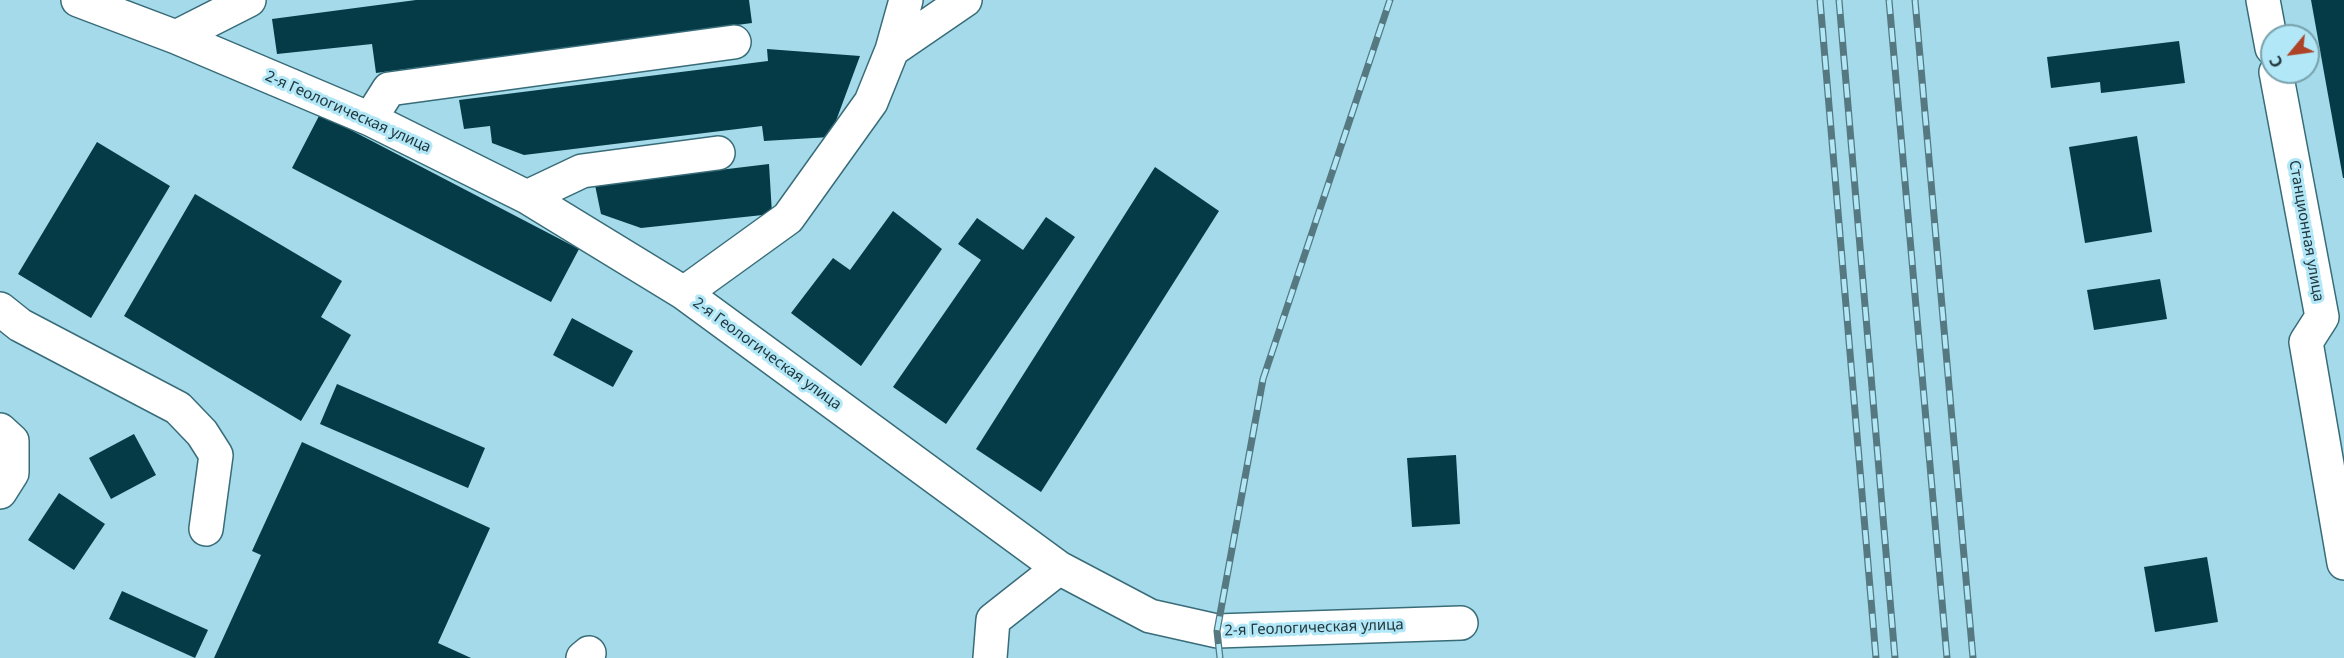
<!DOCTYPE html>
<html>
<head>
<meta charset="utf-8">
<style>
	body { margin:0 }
	#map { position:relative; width:2344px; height:658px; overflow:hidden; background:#a4dae9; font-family:"Noto Sans",sans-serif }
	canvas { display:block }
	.north { position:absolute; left:2260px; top:24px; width:60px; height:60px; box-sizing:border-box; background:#b1e7f6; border:2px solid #78a1ac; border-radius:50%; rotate:241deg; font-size:16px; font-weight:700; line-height:24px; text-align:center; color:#22383e }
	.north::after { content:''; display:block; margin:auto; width:21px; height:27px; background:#ad4427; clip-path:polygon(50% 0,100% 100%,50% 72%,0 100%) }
</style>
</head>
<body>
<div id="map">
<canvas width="2344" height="658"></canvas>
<div class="north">С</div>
</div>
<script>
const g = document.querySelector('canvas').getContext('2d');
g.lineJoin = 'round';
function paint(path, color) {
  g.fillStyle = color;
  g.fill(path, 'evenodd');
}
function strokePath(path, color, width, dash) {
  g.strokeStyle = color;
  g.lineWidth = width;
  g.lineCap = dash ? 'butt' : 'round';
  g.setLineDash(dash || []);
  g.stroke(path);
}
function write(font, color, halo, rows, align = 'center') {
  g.font = font + ' "Noto Sans",sans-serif';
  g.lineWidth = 6;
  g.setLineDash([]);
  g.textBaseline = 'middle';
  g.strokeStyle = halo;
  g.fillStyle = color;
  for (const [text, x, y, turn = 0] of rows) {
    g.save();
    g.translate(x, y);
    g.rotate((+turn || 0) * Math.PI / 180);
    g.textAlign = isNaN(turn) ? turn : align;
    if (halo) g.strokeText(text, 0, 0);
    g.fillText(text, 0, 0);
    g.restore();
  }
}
paint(new Path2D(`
	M416,0H749L752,23L376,73L372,44L277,54L272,19Z
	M2311,0H2344V178H2343Z
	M2179,41L2185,83L2101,93L2100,82L2051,88L2047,57Z
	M767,49L860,56L830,137L764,141L762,126L524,155L492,143L490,126L464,129L459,100L768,61Z
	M320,114L579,249L551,302L292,168Z
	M2137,136L2152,232L2085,243L2069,147Z
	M97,142L170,186L91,318L18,274Z
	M769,164L772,214L641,228L601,214L595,185Z
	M1155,167L1219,211L1041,492L976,449Z
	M195,194L342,281L321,317L351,335L301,421L124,316Z
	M893,211L942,249L861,366L791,313L833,258L850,270Z
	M1046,217L1075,237L946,424L893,387L981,260L958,244L977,218L1023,250Z
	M2160,279L2167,319L2094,330L2087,290Z
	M572,318L633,351L613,387L553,355Z
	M337,384L485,448L468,488L320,424Z
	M134,434L156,475L111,499L89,458Z
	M302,442L490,528L438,643L471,658H214L261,555L252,551Z
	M1456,455L1460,524L1412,527L1407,458Z
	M59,493L105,524L74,570L28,540Z
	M2207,557L2218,622L2155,632L2144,567Z
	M122,591L208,630L195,658L109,619Z`), '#043b46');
const minor = new Path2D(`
	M78,0L176,37L370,119L527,197L684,293L1059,568L1150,616L1217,631L1461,623
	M2263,0L2272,48
	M176,37L249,0
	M892,50L906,0
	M2276,72L2322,317L2306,342L2344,563
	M370,119L389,89L734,42
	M527,197L582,171L718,153
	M684,293L788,218L871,102L892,50L965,0
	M0,309L20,325L178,408L202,433L216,455L206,529
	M0,430L12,441V473L0,492
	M583,658L589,653
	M990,658L993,620L1059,568`);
strokePath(minor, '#396c79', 36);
strokePath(minor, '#fff', 33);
const rail = new Path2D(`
	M1820,0L1876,658
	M1839,0L1895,658
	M1889,0L1947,658
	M1915,0L1973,658
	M1220,658L1217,631L1263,379L1390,0`);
strokePath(rail, '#557881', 7);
strokePath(rail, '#b1e7f6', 4.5, [14]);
write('15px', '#22383e', '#b1e7f6', [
	["2-я Геологическая улица",348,112,24],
	["Станционная улица",2306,231,80],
	["2-я Геологическая улица",767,354,36],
	["2-я Геологическая улица",1314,628,-2]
]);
</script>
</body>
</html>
